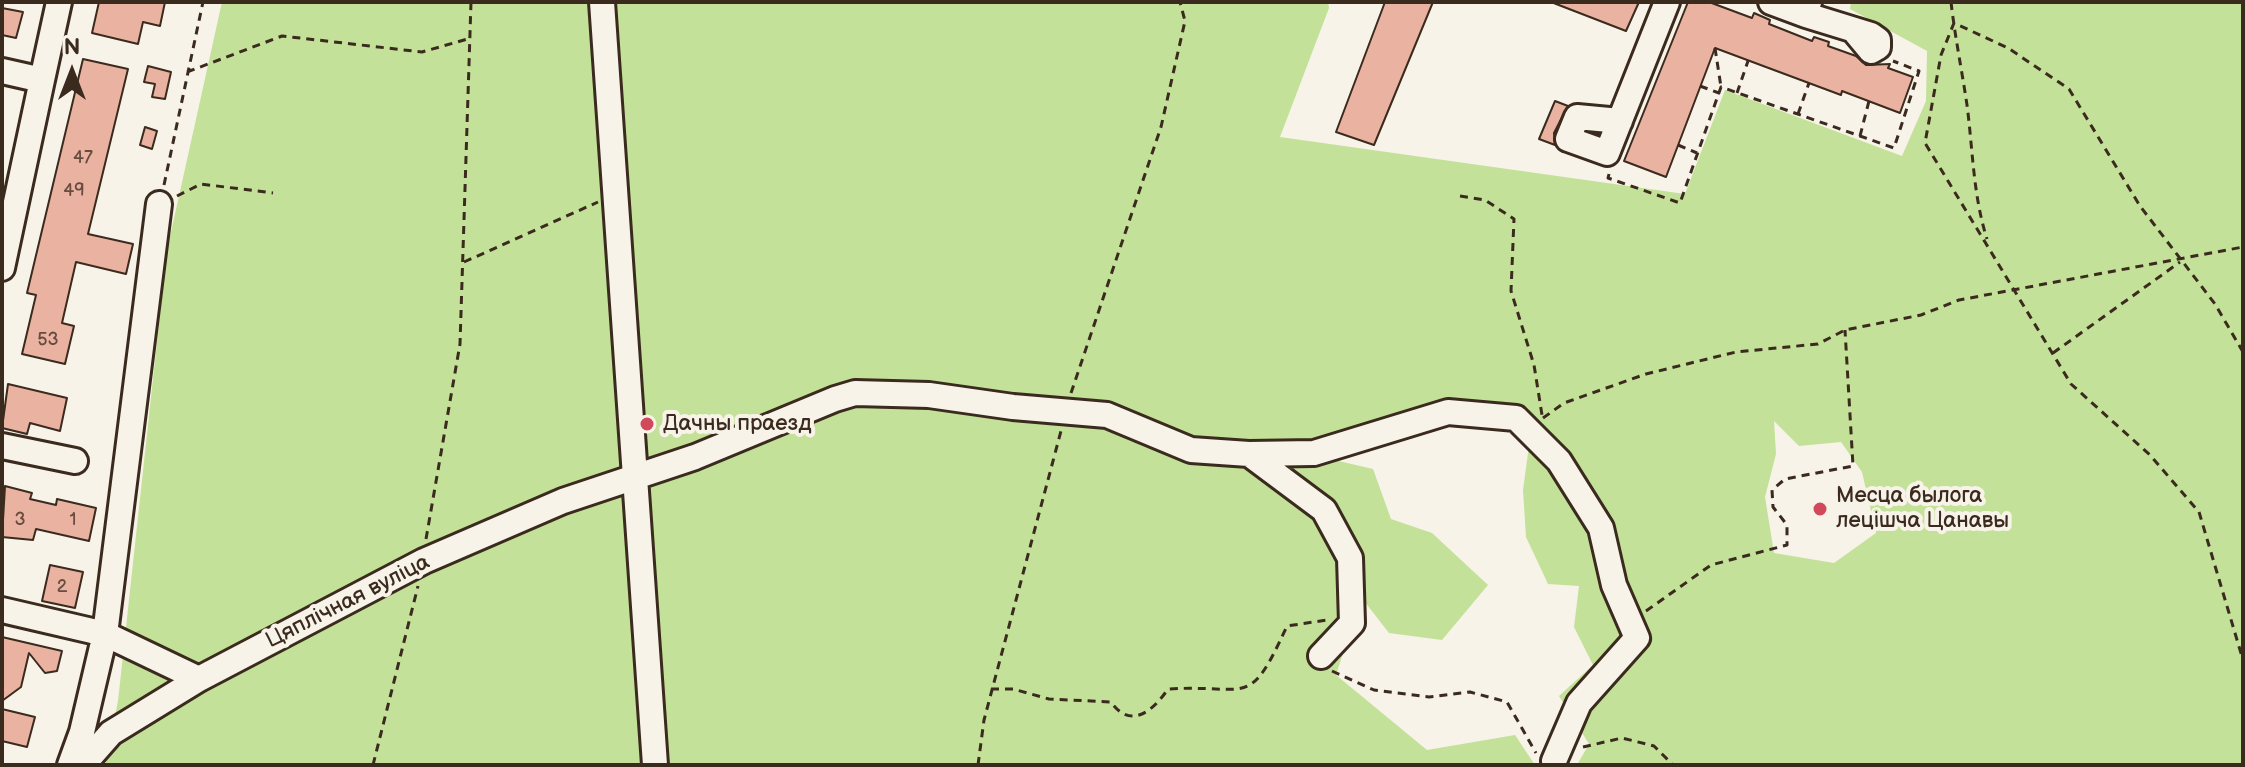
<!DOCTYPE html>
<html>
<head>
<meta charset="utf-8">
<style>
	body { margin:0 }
	#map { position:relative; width:2245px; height:767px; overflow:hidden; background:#f7f3e8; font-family:"Balsamiq Sans",sans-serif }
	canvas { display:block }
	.frame { position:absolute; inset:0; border:4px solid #3b2a1e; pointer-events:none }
	.north { position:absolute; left:32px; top:32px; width:80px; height:80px; -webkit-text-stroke:6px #f7f3e8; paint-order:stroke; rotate:0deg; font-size:22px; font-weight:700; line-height:32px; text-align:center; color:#3b2a1e }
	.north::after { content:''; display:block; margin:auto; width:28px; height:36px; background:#3b2a1e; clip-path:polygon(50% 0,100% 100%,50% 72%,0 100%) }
</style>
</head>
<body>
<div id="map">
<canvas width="2245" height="767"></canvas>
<div class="frame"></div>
<div class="north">N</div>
</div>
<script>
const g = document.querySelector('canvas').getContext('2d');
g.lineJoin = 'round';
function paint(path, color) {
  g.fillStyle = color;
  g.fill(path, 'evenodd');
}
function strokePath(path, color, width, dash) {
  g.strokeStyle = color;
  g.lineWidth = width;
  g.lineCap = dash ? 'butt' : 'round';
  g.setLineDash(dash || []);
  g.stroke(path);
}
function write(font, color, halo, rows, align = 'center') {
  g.font = font + ' "Balsamiq Sans",sans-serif';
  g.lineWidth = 8;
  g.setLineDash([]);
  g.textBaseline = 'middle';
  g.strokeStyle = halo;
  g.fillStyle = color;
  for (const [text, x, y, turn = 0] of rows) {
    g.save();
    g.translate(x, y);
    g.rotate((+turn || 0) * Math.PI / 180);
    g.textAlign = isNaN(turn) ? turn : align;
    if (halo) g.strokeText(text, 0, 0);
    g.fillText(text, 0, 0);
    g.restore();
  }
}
paint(new Path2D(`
	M222,2H1328L1329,8L1280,137L1685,194L1725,90L1902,156L1926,101L1927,51L1850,9L1851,2H2243V765H1577L1589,744L1559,696L1593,665L1574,627L1579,586L1548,584L1526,537L1523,490L1531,431L1460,425L1304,453L1373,469L1391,519L1432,533L1488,585L1442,640L1389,633L1361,597L1336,675L1427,750L1515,735L1535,765H105L118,701L167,250ZM1774,421L1799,446L1841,442L1862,472L1876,533L1834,563L1774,553L1765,497L1776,454Z`), '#c3e198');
const building = new Path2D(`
	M99,2H165L160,26L143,22L138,44L92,33Z
	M1385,2H1433L1374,145L1336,132Z
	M1551,2H1639L1626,31Z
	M1688,2H1709L1752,18L1754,13L1770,20L1769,24L1812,41L1814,37L1829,42L1828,46L1856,56L1866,65L1890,64L1888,68L1913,77L1900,113L1842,91L1841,95L1715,48L1666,177L1624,161Z
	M2,8L23,12L16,38L2,35Z
	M83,59L128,69L88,234L133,244L126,274L76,262L62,323L74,326L65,364L22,354L36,295L27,293Z
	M148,66L171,72L165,99L152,97L155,84L144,82Z
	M1555,101L1568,106L1554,133L1555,145L1539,139Z
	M145,127L157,131L152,149L140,145Z
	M8,384L67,398L60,431L30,423L27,434L2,428Z
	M5,486L32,493L30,499L56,505L57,499L96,508L89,541L36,529L33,540L2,537Z
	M50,565L83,572L75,608L42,601Z
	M2,637L62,651L57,671L45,673L29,653L21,687L2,701Z
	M2,709L35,717L27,747L2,741Z`);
paint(building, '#eab2a1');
strokePath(building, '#3b2a1e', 2);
const minor = new Path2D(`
	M602,2L655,765
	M1771,2L1806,15L1809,2
	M1806,15L1871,35L1878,40V47L1871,51L1856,33
	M2,71L42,80L59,2
	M1620,121L1577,117L1568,139L1607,153L1667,2
	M2,268L42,80
	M2,446L75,461
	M1249,454L1324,510L1350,558L1352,623L1321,656
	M2,610L105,634L199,679
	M70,765L82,732L105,634L159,204
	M83,765L111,733L199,679L424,561L563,501L695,457L835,399L855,393L929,395L1013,407L1107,415L1191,450L1249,454L1314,453L1448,412L1516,418L1559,461L1601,528L1614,585L1637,638L1579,703L1554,761`);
strokePath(minor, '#3b2a1e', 30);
strokePath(new Path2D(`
	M1951,2C1955,37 1962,71 1967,105C1973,151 1973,195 1987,239
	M1715,48L1721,87
	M187,72L282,36L422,52L471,38
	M1700,86L1719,93
	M1737,93L1748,61
	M1798,114L1809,83
	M1860,136L1869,101
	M1678,145L1697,153
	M1609,174L1608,178L1680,203L1721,87L1894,148L1919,71L1893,61
	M164,185L203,2
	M177,196L201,184L273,193
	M1460,196L1485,200L1514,219L1511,291L1534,365L1542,415
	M464,262L598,202
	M2243,352L2215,304L2140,206L2069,89L2008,48L1954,23L1941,55L1925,143L2071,384L2150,455L2199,512L2243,660
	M2053,353L2180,262
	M1071,393L1161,127L1185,21L1180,2
	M1543,418L1564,403L1646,374L1736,352L1818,344L1845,330L1921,315L1959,300L2243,247
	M426,539L460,344L471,2
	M1646,611L1711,565L1787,545V525L1773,507L1772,490L1785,479L1853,466L1845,330
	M1332,671L1374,690L1429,697L1470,692L1507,702L1536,753
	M991,689H1013L1049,699L1111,702C1131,730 1153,711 1168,689C1250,684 1248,711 1287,626L1327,620
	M1583,747L1622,738L1654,746L1673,765
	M373,765L418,586
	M978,765L984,720L1061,431`), '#3b2a1e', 3, [8, 6]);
strokePath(minor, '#f7f3e8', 24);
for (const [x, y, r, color] of [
	[647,424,8,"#d1495b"],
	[1820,509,8,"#d1495b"]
]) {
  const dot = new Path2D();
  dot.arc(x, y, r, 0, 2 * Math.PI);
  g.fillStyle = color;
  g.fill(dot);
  strokePath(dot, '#f7f3e8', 3);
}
write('18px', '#674c3f', null, [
	["47",83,158],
	["49",74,191],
	["53",48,340],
	["3",20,520],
	["1",73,520],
	["2",62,587]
]);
write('22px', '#3b2a1e', '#f7f3e8', [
	["Дачны праезд",663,424],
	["Месца былога",1836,496],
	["лецішча Цанавы",1836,521]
], 'left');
write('22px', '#3b2a1e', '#f7f3e8', [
	["Цяплічная вуліца",348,602,-27]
]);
</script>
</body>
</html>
